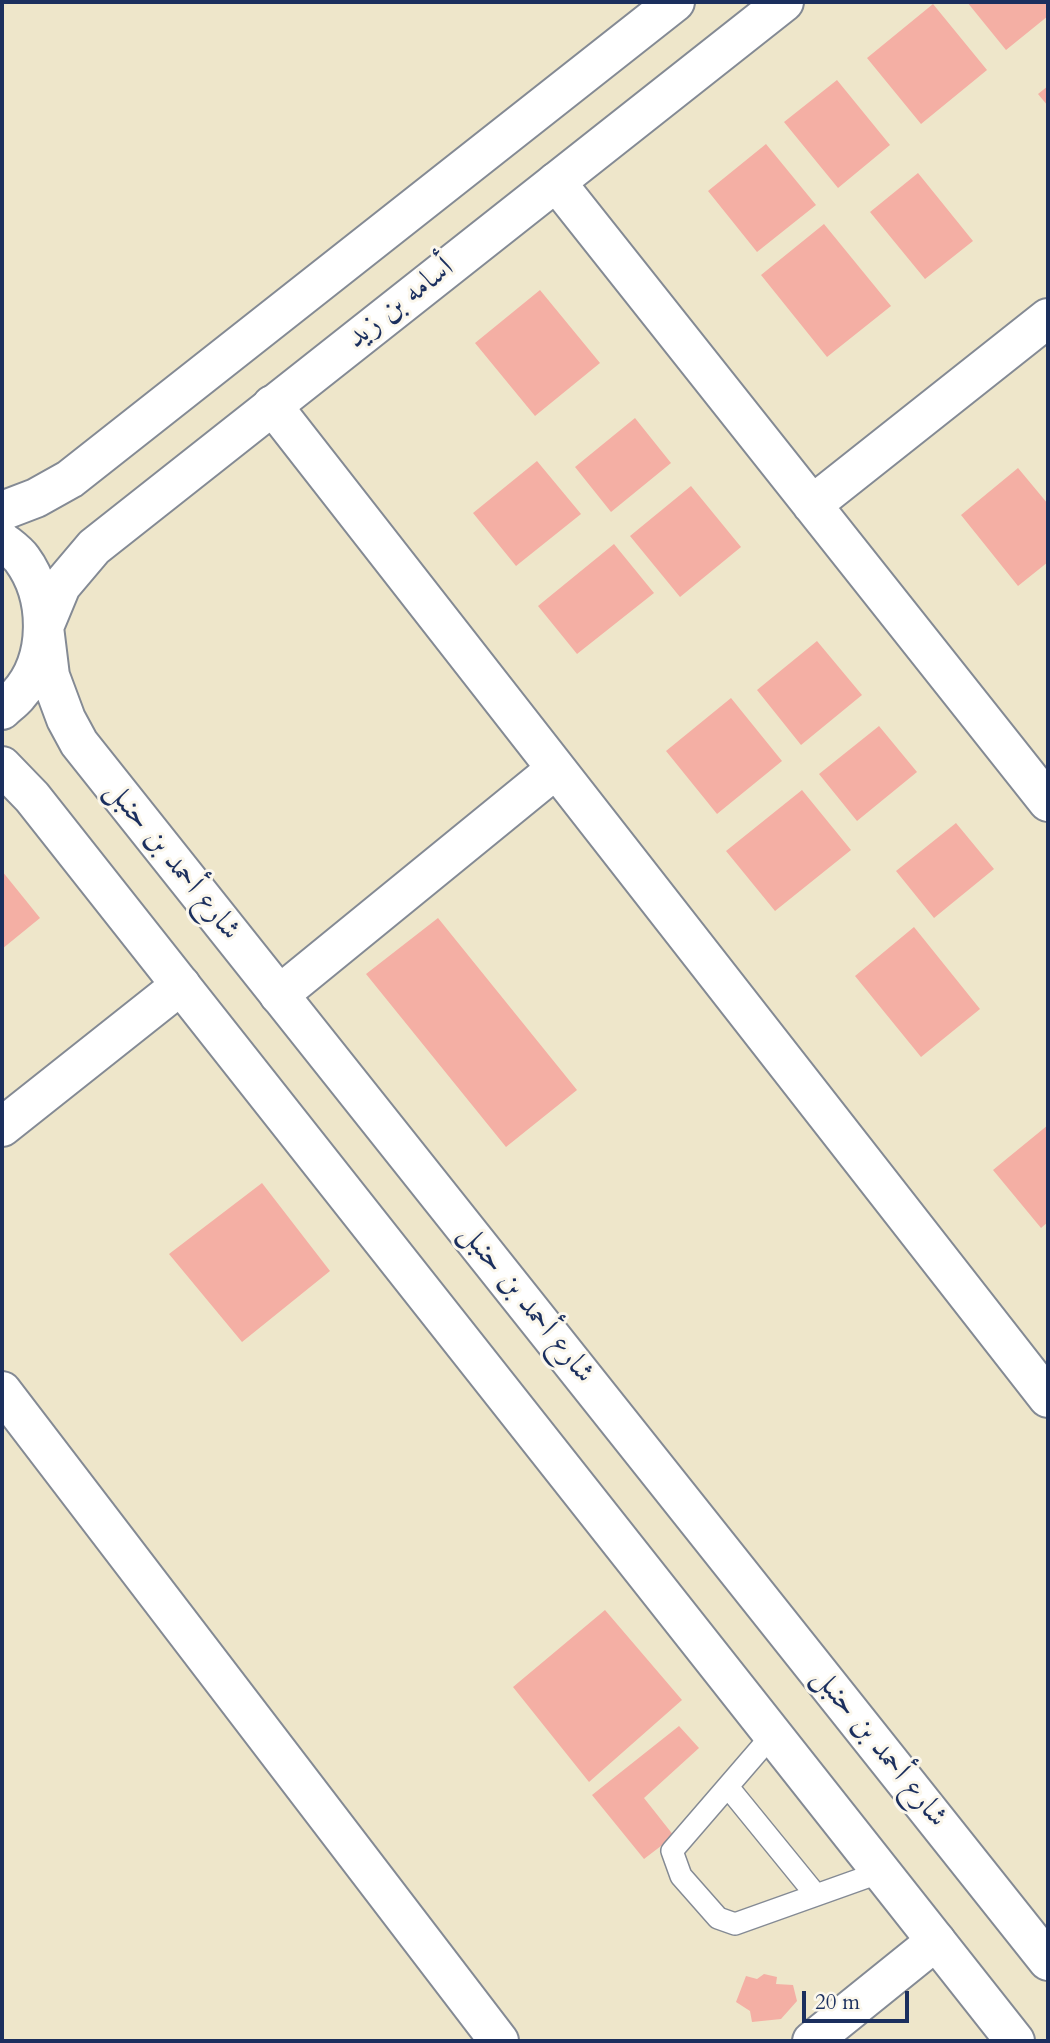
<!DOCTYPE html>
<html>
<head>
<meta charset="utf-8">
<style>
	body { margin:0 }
	#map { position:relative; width:1050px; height:2043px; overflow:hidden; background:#eee6ca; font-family:Cardo,serif }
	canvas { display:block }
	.frame { position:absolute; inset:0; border:4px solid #1b2f5e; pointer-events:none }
	.scale { position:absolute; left:802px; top:1991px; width:107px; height:32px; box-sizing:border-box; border:4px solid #1b2f5e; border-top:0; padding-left:9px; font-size:21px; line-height:24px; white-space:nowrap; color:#1b2f5e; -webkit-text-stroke:5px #fbf7ec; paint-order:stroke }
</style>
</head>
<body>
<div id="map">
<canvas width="1050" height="2043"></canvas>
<div class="frame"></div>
<div class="scale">20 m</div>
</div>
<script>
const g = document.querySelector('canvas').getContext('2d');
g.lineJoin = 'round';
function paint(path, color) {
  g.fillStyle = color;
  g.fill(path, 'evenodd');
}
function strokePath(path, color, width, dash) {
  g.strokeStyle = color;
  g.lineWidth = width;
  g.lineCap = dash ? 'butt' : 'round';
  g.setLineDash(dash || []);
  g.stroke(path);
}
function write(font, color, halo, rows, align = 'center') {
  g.font = font + ' Cardo,Amiri,serif';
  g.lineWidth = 6;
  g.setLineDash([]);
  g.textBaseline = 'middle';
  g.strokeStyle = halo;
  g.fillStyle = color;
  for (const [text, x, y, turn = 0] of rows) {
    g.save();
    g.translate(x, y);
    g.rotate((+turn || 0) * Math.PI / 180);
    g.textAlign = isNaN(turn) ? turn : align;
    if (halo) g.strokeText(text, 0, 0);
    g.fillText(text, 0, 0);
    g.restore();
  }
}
paint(new Path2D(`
	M967,2H1048V16L1006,50Z
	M933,4L987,70L921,124L867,58Z
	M837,80L890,145L838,188L784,122Z
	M1048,86V106L1038,94Z
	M766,144L816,205L757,252L708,191Z
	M918,173L973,241L925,279L870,212Z
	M824,224L891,306L827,357L761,275Z
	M540,290L600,363L535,416L475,343Z
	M635,418L671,463L611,512L575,467Z
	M537,461L581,514L516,566L473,513Z
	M1018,468L1048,504V562L1018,586L961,515Z
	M691,486L741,547L680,597L630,536Z
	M614,544L654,593L577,654L538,606Z
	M817,641L862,695L801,745L757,690Z
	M731,698L782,761L717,814L666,751Z
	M879,726L917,772L857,821L819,774Z
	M802,790L851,850L775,911L726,851Z
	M956,823L994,869L934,918L896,871Z
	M2,871L40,918L2,949Z
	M438,918L577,1090L506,1147L366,974Z
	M914,927L980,1009L921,1057L855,976Z
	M1048,1125V1222L1041,1228L993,1170Z
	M262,1183L330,1271L242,1342L169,1254Z
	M605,1610L682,1700L589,1782L513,1687Z
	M679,1726L699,1748L644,1798L674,1836L644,1859L592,1795Z
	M764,1974L777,1977L776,1984L793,1985L797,2001L781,2019L752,2022L750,2011L736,2002L746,1976L757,1979Z`), '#f4afa4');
const service = new Path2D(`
	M773,1734L672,1851L681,1876L718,1918L735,1924L881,1872
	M728,1787L816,1895`);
const minor = new Path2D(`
	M556,182L1048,802
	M272,405L1048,1398
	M812,505L1048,318
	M279,995L556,769
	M2,1127L181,985
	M2,1391L499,2041
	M812,2041L936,1941`);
const tertiary = new Path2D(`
	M784,2L94,547L61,586L44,627L50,676L66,719L79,743L1048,1961
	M2,511L36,498L70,479L675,2
	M2,541C8,546 17,552 22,559C50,597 51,659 18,695C13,701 7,705 2,710
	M2,766L32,797L1015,2041`);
strokePath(service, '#848a94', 24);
strokePath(minor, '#848a94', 42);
strokePath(tertiary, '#848a94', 42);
strokePath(service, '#fff', 21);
strokePath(minor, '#fff', 38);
strokePath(tertiary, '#fff', 38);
write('30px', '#1b2f5e', '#fbf7ec', [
	["أسامه بن زيد",401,304,-38],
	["شارع أحمد بن حنبل",172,861,51],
	["شارع أحمد بن حنبل",526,1304,51],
	["شارع أحمد بن حنبل",879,1748,51]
]);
</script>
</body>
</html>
